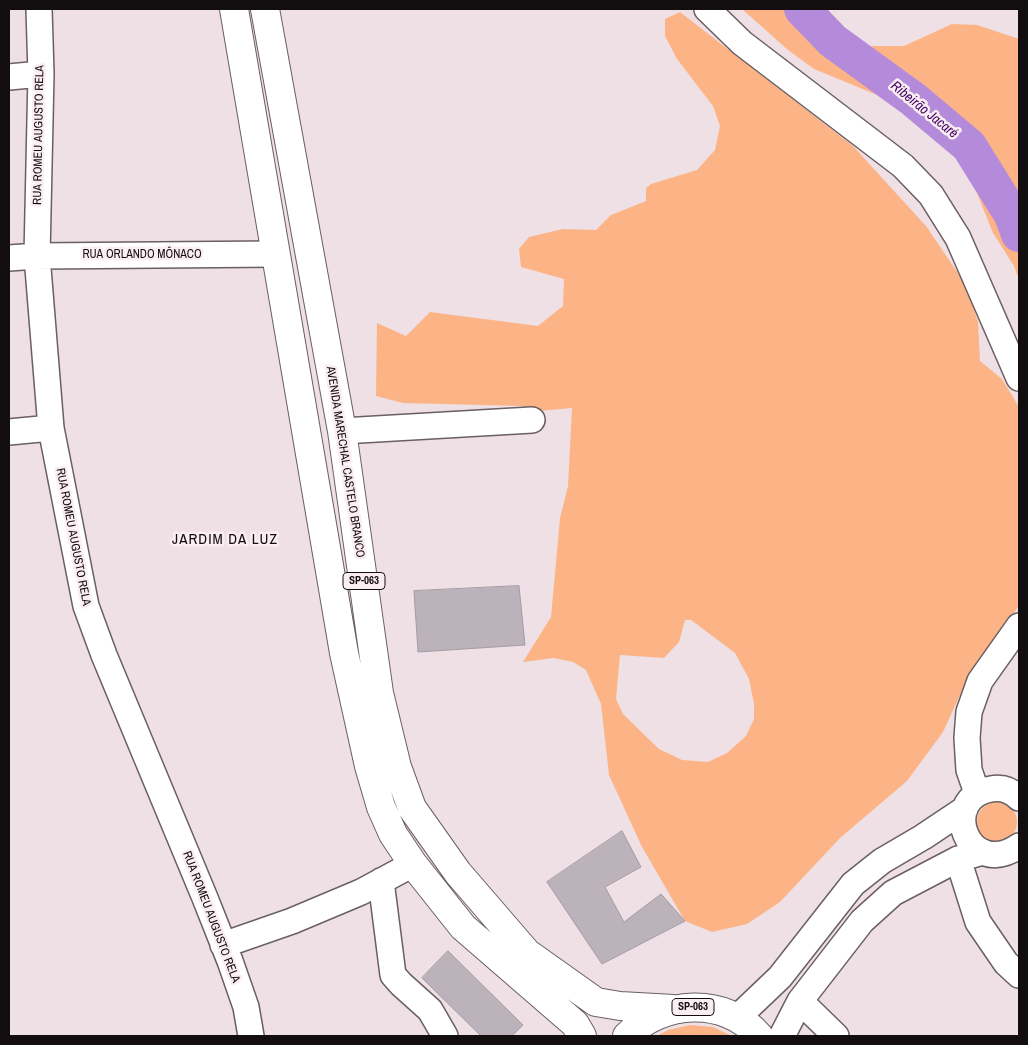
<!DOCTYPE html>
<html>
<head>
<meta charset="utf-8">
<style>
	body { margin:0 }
	#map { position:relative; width:1028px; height:1045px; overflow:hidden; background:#eee0e4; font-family:"Archivo Narrow",sans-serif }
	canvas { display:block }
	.frame { position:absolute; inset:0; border:10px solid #120d0f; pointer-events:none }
</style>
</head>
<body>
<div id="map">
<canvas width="1028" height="1045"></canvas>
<div class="frame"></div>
</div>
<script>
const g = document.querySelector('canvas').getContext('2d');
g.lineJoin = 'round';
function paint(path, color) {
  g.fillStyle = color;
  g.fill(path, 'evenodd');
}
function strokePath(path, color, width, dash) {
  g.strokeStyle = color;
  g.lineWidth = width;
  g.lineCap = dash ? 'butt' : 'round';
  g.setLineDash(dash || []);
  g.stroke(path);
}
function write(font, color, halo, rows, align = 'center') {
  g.font = font + ' "Archivo Narrow",sans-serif';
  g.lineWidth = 5;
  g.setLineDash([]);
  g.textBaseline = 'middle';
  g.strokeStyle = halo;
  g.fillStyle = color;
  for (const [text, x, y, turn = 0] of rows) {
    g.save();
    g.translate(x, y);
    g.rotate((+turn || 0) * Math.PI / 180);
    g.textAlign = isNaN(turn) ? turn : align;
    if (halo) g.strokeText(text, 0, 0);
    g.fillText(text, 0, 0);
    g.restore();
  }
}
paint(new Path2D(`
	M742,9H823L825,13L842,33L866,46H904L952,24L977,25L1019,39V280L1014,266L993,233L969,173L937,135L915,117L882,97L814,69L788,50Z
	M680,12L853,146L926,226L966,285L978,322L980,361L1002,379L1019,407V605L1001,634L971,671L943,732L907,781L840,838L780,902L747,924L712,932L685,921L642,847L609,775L601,704L586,670L573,662L554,658L523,662L551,617L560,518L568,486L572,408L538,411L522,406L403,403L376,396L377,323L406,336L430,312L538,326L563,306L564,279L521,267L519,249L529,237L563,229L596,230L611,215L646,201V188L651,184L697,170L715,150L720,126L713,106L677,59L665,36V19ZM685,620H691L735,653L749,679L754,704V719L746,736L727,753L708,762L682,760L659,749L623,714L616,699L620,655L664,658L679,642Z
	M977 822a20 20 0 1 1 40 0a20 20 0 1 1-40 0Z
	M690,1025L713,1027L732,1036H657L668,1030Z`), '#fcb487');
strokePath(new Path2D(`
	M802,9L833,41L913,99L969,146L1012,215L1019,234`), '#b48ada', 36);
const building = new Path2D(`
	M519,586L525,645L418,652L414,591Z
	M622,831L641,867L605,887L624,922L661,894L685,921L602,964L547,882Z
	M448,951L523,1025L512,1036H481L422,978Z`);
paint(building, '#bcb2ba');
strokePath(building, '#a59ba2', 1);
const minor = new Path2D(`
	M39,9L41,74L37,256L51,428L86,606L104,655L205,898L230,961L246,1007L251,1036
	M707,9L742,43L903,166L931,195L958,238L1019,378
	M9,77L41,74
	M9,258L37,256L276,254
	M342,431L532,420
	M9,432L51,428
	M977,793L969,770L967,738L969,712L980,681L1019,626
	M1019,798C1011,790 1001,787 991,789C938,798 967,881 1019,846
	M958,859L978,922L1006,963L1019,975
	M381,881L393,975L401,984L430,1010L445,1036
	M223,945L292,921L361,892L413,864
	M800,1001L836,1036
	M737,1018L780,977L853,884L882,861L923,837L965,809
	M782,1036L800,1001L862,921L893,893L958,859L983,852`);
const major = new Path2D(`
	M234,9L344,653L369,766L381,807L393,834L413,864L463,927L575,1024L582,1036
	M265,9L342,431L379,693L397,767L412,808L458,873L527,953L596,1002L620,1006L673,1009
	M627,1036C662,1000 725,996 759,1036`);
strokePath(minor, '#6a5f62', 28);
strokePath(major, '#6a5f62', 30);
strokePath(minor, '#fff', 25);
strokePath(major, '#fff', 28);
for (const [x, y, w] of [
	[364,581,42],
	[693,1007,42]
]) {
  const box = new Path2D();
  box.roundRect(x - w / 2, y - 8.5, w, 17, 4);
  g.fillStyle = '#fbeef1';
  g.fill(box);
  strokePath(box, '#120d0f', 1);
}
write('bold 11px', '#120d0f', null, [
	["SP-063",364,581],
	["SP-063",693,1007]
]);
write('12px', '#120d0f', '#fbeef1', [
	["RUA ROMEU AUGUSTO RELA",39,135,-89],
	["RUA ORLANDO MÔNACO",142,255],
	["AVENIDA MARECHAL CASTELO BRANCO",345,462,81],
	["RUA ROMEU AUGUSTO RELA",73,537,79],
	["RUA ROMEU AUGUSTO RELA",211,917,69]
]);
write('italic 14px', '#45056a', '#fbeef1', [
	["Ribeirão Jacaré",924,110,39]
]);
g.letterSpacing = '1px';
write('15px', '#120d0f', '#fbeef1', [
	["JARDIM DA LUZ",225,540]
]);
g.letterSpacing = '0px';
</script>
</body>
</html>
